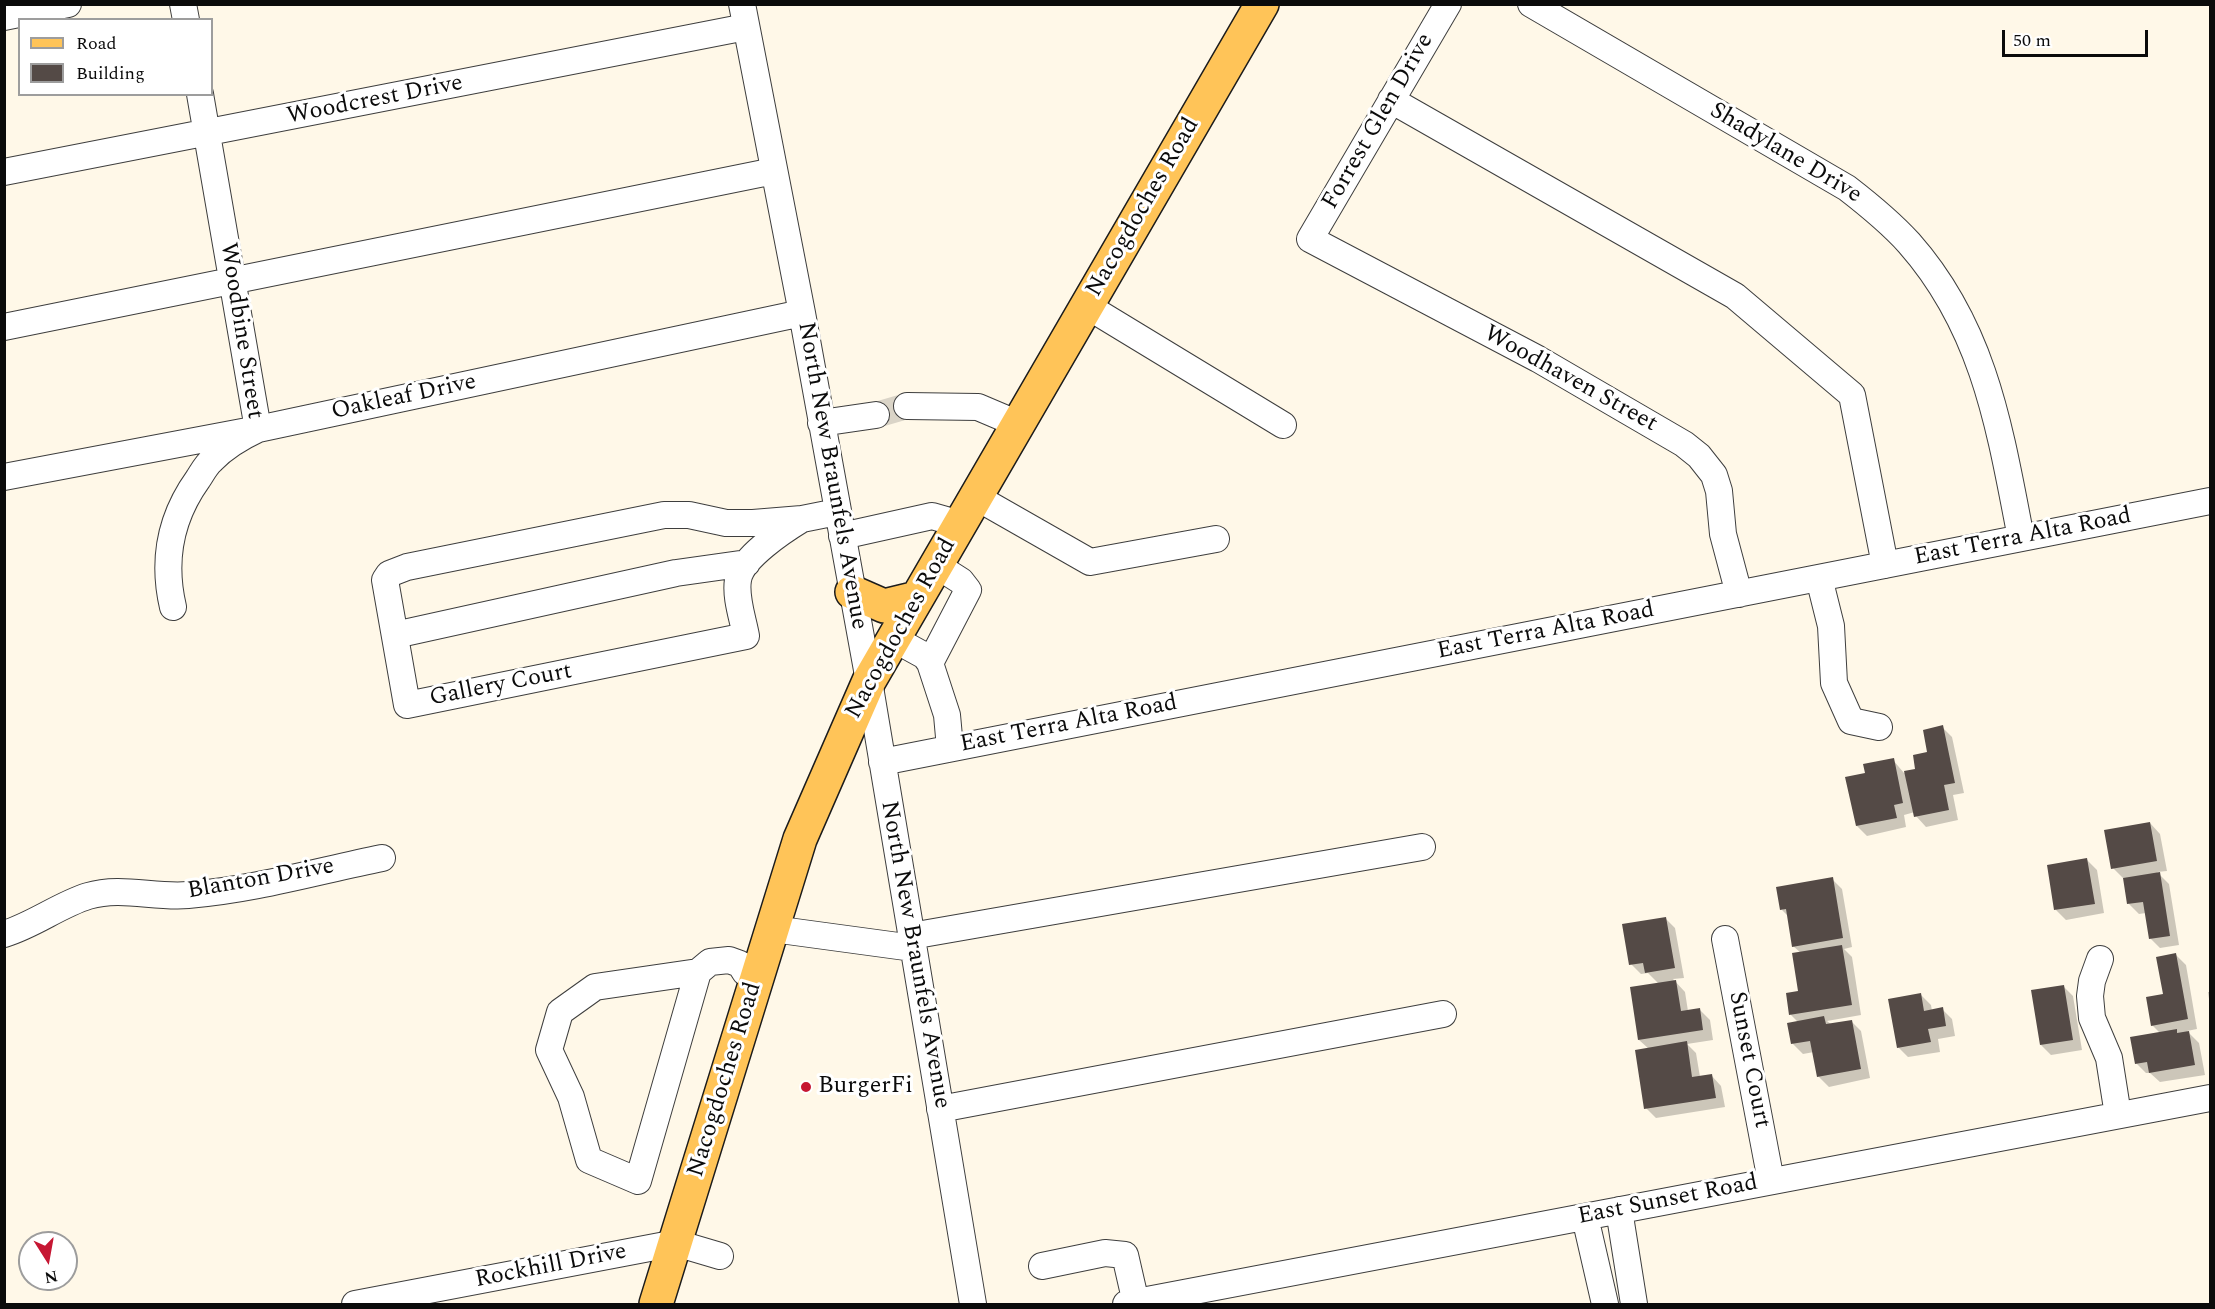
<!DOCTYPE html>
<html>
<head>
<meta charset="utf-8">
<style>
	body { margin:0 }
	#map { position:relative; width:2215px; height:1309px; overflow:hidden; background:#fff8e8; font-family:Spectral,serif }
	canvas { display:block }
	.frame { position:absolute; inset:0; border:6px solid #0b0b0b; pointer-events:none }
	.legend { position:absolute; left:18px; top:18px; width:195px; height:78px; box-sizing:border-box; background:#fff; border:2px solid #9d9d9d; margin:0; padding:8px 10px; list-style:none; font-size:18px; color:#0b0b0b }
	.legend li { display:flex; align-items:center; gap:12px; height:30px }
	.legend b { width:30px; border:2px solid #9d9d9d }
	.north { position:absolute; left:18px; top:1231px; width:60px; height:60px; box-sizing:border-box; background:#fff; border:2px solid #9d9d9d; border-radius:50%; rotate:169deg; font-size:16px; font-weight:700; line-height:24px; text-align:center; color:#0b0b0b }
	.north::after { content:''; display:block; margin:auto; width:21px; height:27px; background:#c61733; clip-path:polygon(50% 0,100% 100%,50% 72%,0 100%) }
	.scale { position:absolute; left:2002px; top:30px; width:146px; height:27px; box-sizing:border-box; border:3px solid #0b0b0b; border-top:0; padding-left:8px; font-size:18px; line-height:21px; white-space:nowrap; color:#0b0b0b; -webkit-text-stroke:4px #fff; paint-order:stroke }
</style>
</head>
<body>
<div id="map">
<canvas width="2215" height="1309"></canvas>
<div class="frame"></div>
<ul class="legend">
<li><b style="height:8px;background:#ffc458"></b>Road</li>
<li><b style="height:16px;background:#544a46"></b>Building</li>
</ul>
<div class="north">N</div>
<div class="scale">50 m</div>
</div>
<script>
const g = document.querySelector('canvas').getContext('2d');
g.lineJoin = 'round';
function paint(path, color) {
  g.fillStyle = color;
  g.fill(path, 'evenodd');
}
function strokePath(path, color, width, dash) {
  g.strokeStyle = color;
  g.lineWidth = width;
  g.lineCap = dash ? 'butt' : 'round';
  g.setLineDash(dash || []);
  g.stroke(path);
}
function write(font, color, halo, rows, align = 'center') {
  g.font = font + ' Spectral,serif';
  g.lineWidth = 6;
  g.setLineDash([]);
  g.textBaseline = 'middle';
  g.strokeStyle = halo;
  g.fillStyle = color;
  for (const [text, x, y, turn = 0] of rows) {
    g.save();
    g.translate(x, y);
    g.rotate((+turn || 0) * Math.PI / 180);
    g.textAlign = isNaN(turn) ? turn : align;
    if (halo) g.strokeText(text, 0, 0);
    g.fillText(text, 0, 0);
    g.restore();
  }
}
paint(new Path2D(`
	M1942,727L1952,737L1964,793L1953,795L1958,820L1926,827L1916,816L1915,812L1904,815L1906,827L1867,836L1857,826L1866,774L1893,760L1904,773L1917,770L1929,753Z
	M2150,823L2160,834L2167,871L2157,872L2169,884L2179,945L2160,948L2150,938L2146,913L2139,914L2129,904L2125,878H2123L2113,868Z
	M2087,860L2097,870L2104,913L2066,920L2056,910L2049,866Z
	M1832,879L1842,889L1852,947L1844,949L1852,957L1861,1015L1827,1021L1832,1025L1851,1021L1861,1031L1870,1078L1829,1087L1818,1076L1814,1052L1803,1054L1793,1044L1789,1024L1798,1022L1791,1015L1787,994L1799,992L1801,953L1793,946L1788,916L1782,910Z
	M1665,918L1675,928L1684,978L1673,979L1685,992L1688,1011L1699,1009L1710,1020L1713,1040L1687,1044L1696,1053L1700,1077L1711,1075L1721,1086L1725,1107L1656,1118L1646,1108L1649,1049L1639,1040L1659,984L1648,973L1641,974L1631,964Z
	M2176,955L2186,965L2197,1029L2187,1031L2199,1043L2205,1075L2160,1082L2150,1073H2146L2136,1063L2160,1033L2152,1025L2165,995Z
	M2063,986L2073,996L2082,1050L2051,1055L2041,1045Z
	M2208,992H2210V1006Z
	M1921,995L1931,1005L1932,1011L1942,1009L1952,1019L1955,1036L1938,1039L1940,1052L1908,1057L1898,1047Z`), '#0003');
paint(new Path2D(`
	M1943,725L1955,783L1944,785L1949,810L1914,817L1904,771L1915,769L1913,755L1927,752L1923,730Z
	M1894,758L1903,803L1894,805L1897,818L1856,826L1845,777L1865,773L1863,764Z
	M2150,822L2157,861L2111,869L2104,830Z
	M2087,858L2095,904L2054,910L2047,865Z
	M2160,872L2170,936L2149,939L2143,902L2127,904L2123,878Z
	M1833,877L1843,938L1792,947L1786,909L1780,910L1776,887Z
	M1666,917L1675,968L1645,973L1643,963L1629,965L1622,924Z
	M1842,945L1852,1005L1789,1015L1786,993L1798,991L1792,953Z
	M2176,953L2188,1019L2151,1026L2146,997L2163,994L2156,957Z
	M1676,980L1681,1011L1700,1008L1703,1030L1638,1040L1630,987Z
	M2064,985L2073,1040L2040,1045L2031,990Z
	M1921,993L1924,1011L1943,1007L1946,1026L1928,1029L1931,1042L1897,1048L1888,999Z
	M1824,1016L1826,1024L1852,1020L1861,1069L1817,1077L1810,1041L1791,1044L1787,1023Z
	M2177,1029V1033L2189,1031L2195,1065L2149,1073L2147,1062L2135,1064L2130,1037Z
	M1687,1041L1692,1077L1712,1074L1716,1098L1644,1109L1635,1050Z`), '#544a46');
strokePath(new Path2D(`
	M876,415L907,406`), '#dad4c7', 26, [26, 13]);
const minor = new Path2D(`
	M183,4L186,20
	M742,4L802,313L869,681L973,1304
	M1448,4L1310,239L1538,359L1684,444L1699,456L1714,475L1719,491L1723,534L1739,594
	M1531,4L1847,188C1869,205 1890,222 1909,243C1985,329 2000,430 2021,538
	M4,17L68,4
	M1391,100L1735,296L1852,395L1885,565
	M4,172L746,27
	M1087,306L1283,425
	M4,327L774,171
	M907,406L978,407L1018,424
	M821,423L876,415
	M4,477L258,429L802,313
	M976,497L1090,562L1216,539
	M802,519C784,530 741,558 738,580C735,597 743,619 746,636L407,705L385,580L389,574L407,567L664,515H689L726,523H753L802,519L837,512
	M842,536L932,516L960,524
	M1819,578L1831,626L1834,683L1851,721L1879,727
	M173,607C162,560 170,518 198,479C202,473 206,465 212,460C225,446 241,437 258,429L200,94
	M395,635L676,573L747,563
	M894,639L925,656L930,663L947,715L950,748
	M930,663L968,590L961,581L936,565
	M882,762L2210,501
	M773,929L913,948
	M4,934C34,925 59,905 88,896C121,886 154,898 188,895C253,890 318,871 382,858
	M911,936L1422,847
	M1725,939L1771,1181
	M2100,959L2092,981L2090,996L2092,1018L2109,1058L2118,1115
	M698,972L638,1181L589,1160L571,1097L549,1050L560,1012L595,987L698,972L710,962L729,960L740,964L745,972L757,981
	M940,1109L1443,1014
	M1619,1210L1634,1304
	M1585,1217L1605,1304
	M1042,1266L1105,1253L1125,1255L1136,1303
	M355,1304L676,1243L720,1256
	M1126,1304L2210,1098`);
const major = new Path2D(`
	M852,592L884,606L917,598
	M656,1304L800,839L869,681L1262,4`);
strokePath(minor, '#3e3e3e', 28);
strokePath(major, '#1c1c1c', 36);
strokePath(minor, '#fff', 26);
strokePath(major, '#ffc458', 33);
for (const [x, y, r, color] of [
	[806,1087,6,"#c61733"]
]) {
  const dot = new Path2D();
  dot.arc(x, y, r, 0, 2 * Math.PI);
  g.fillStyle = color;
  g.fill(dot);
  strokePath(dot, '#fff', 2);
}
write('24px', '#0b0b0b', '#fff', [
	["Woodcrest Drive",375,101,-11],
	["Forrest Glen Drive",1379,122,-60],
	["Shadylane Drive",1785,154,31],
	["Nacogdoches Road",1144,208,-60],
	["Woodbine Street",240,331,81],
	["Woodhaven Street",1570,380,29],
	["Oakleaf Drive",404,398,-12],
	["North New Braunfels Avenue",831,476,80],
	["East Terra Alta Road",2023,538,-11],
	["Nacogdoches Road",902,629,-61],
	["East Terra Alta Road",1546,632,-11],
	["Gallery Court",501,686,-11],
	["East Terra Alta Road",1069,725,-11],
	["Blanton Drive",261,880,-10],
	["North New Braunfels Avenue",914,955,80],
	["Sunset Court",1748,1060,79],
	["Nacogdoches Road",726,1080,-73],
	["East Sunset Road",1668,1201,-11],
	["Rockhill Drive",551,1267,-11]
]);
write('24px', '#0b0b0b', '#fff', [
	["BurgerFi",818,1087]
], 'left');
</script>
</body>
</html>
